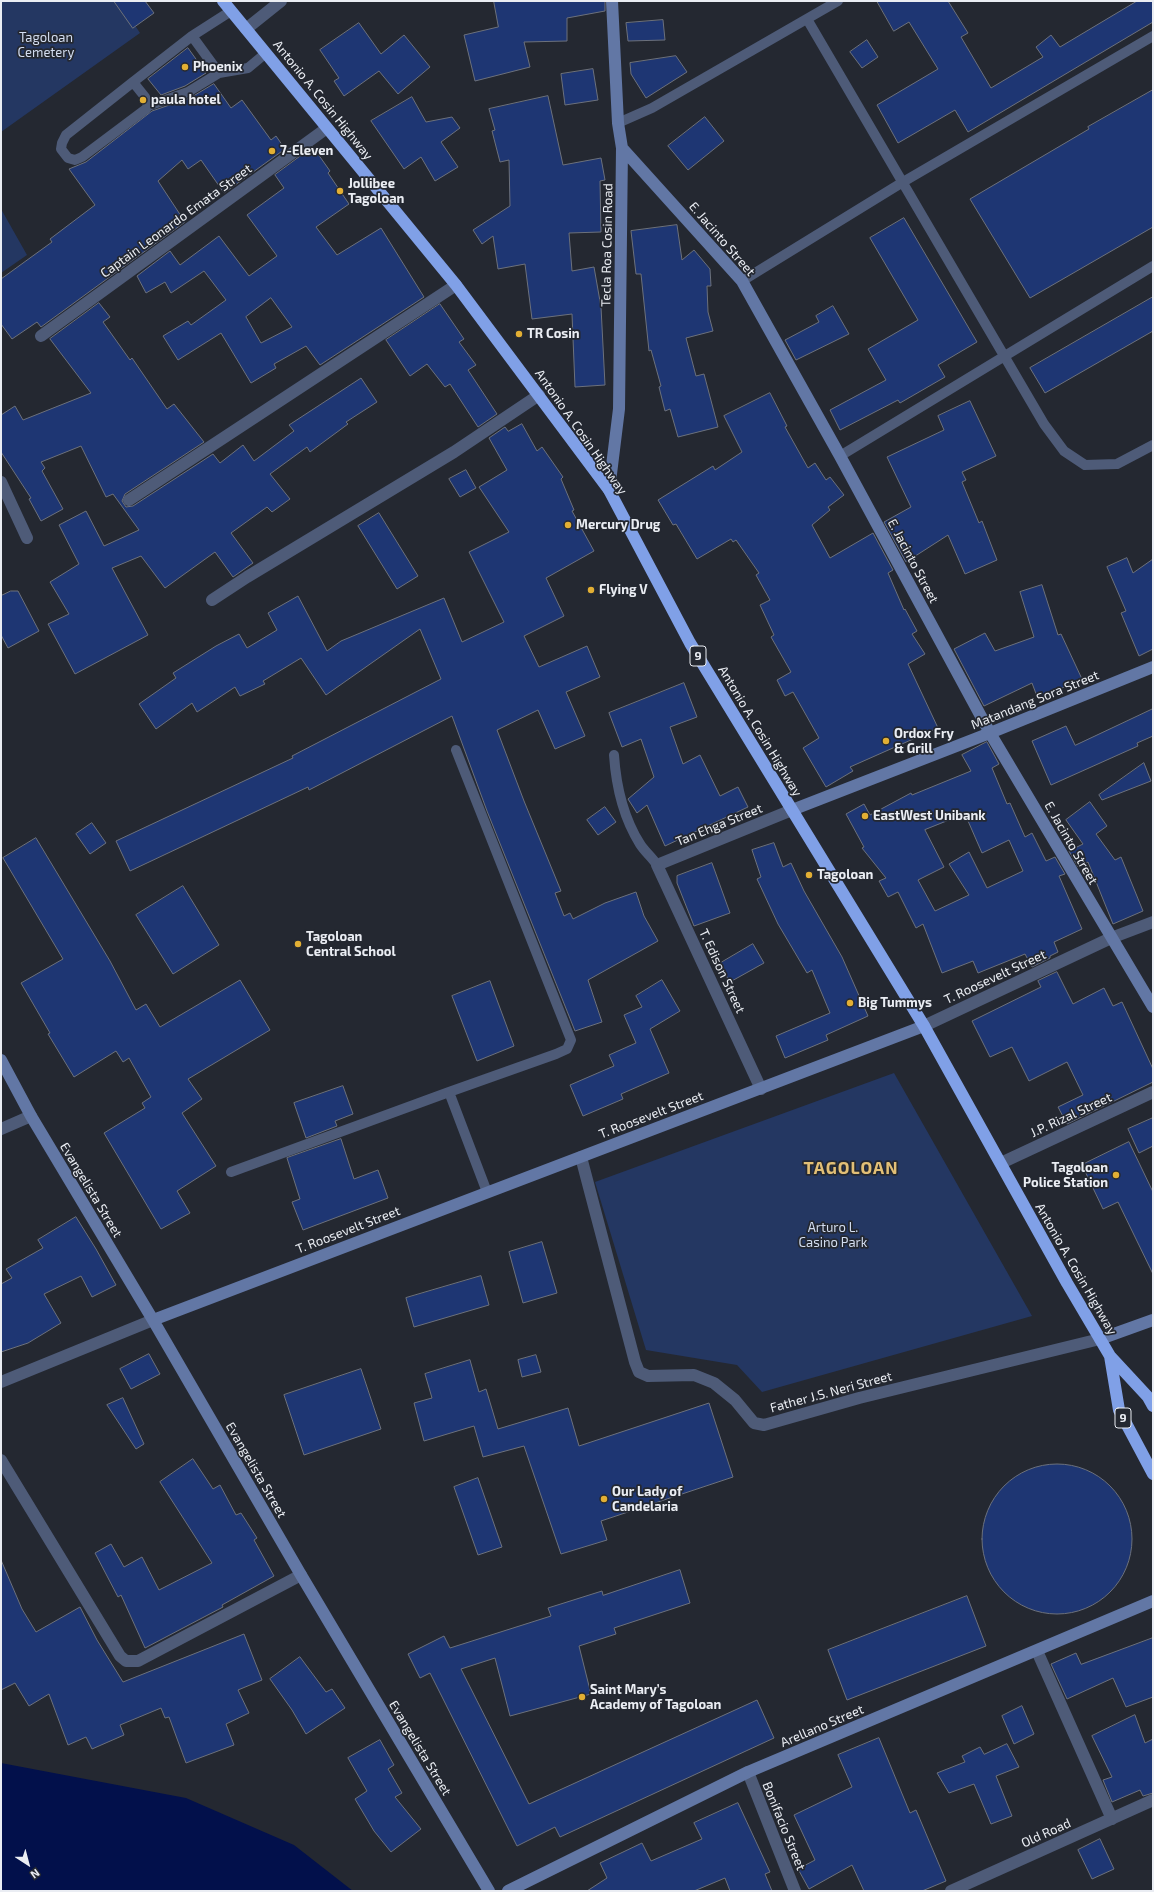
<!DOCTYPE html>
<html>
<head>
<meta charset="utf-8">
<style>
	body { margin:0 }
	#map { position:relative; width:1154px; height:1892px; overflow:hidden; background:#242831; font-family:"Exo 2",sans-serif }
	canvas { display:block }
	.frame { position:absolute; inset:0; border:2px solid #eaedf3; pointer-events:none }
	.north { position:absolute; left:8px; top:1844px; width:40px; height:40px; -webkit-text-stroke:3px #242831; paint-order:stroke; rotate:144deg; font-size:11px; font-weight:700; line-height:16px; text-align:center; color:#eaedf3 }
	.north::after { content:''; display:block; margin:auto; width:14px; height:18px; background:#eaedf3; clip-path:polygon(50% 0,100% 100%,50% 72%,0 100%) }
</style>
</head>
<body>
<div id="map">
<canvas width="1154" height="1892"></canvas>
<div class="frame"></div>
<div class="north">N</div>
</div>
<script>
const g = document.querySelector('canvas').getContext('2d');
g.lineJoin = 'round';
function paint(path, color) {
  g.fillStyle = color;
  g.fill(path, 'evenodd');
}
function strokePath(path, color, width, dash) {
  g.strokeStyle = color;
  g.lineWidth = width;
  g.lineCap = dash ? 'butt' : 'round';
  g.setLineDash(dash || []);
  g.stroke(path);
}
function write(font, color, halo, rows, align = 'center') {
  g.font = font + ' "Exo 2",sans-serif';
  g.lineWidth = 3.5;
  g.setLineDash([]);
  g.textBaseline = 'middle';
  g.strokeStyle = halo;
  g.fillStyle = color;
  for (const [text, x, y, turn = 0] of rows) {
    g.save();
    g.translate(x, y);
    g.rotate((+turn || 0) * Math.PI / 180);
    g.textAlign = isNaN(turn) ? turn : align;
    if (halo) g.strokeText(text, 0, 0);
    g.fillText(text, 0, 0);
    g.restore();
  }
}
paint(new Path2D(`
	M1,1H119L140,33L1,132Z
	M1,209L27,255L1,273Z
	M894,1073L1032,1316L762,1392L737,1365L646,1350L595,1182Z`), '#243762');
paint(new Path2D(`
	M1,1763L186,1798L294,1845L353,1891H1Z`), '#02104b');
const building = new Path2D(`
	M114,1H145L154,13L133,28Z
	M494,1H605V11L567,18V41L524,42L530,67L475,81L464,35L498,27Z
	M877,1H948L968,33L961,37L991,88L1043,57L1036,47L1051,35L1060,47L1137,1H1153V22L968,132L955,110L898,143L877,105L938,69L909,22L894,31Z
	M663,20L665,40L628,41L626,23Z
	M359,23L381,54L404,35L430,67L398,94L379,71L344,96L334,81L339,78L320,50Z
	M867,40L878,57L862,68L850,52Z
	M188,48L206,73L185,86L161,95L148,79Z
	M676,56L687,72L646,98L631,74L630,63Z
	M593,69L598,100L565,105L561,74Z
	M214,84L231,108L242,100L271,140L276,136L285,149L224,193L201,160L188,169L182,160L158,181L185,222L41,327L37,322L12,339L1,324V279L52,242L50,239L95,205L69,169L86,162L152,111L190,98Z
	M1153,90V227L1030,298L970,199L1089,129L1088,127Z
	M548,96L563,165L601,158L605,180L600,181L601,232L569,233L572,271L594,267L601,307L605,385L575,387L572,314L532,319L525,264L498,269L493,236L482,244L473,230L510,206L509,160L500,162L492,131L495,130L489,109Z
	M412,97L426,122L452,117L460,128L441,142L458,167L435,181L421,157L404,169L371,121Z
	M705,117L724,141L688,170L668,146Z
	M313,147L330,171L328,173L349,204L316,227L337,255L381,228L424,297L320,365L306,346L274,364L276,368L251,383L221,333L178,360L163,336L188,321L191,325L226,300L204,271L171,293L165,282L146,293L137,276L170,251L180,265L219,236L249,276L277,256L247,215L284,188L275,175ZM271,298L292,327L261,343L246,317Z
	M904,218L977,342L938,365L945,377L900,403L898,400L840,430L830,410L886,380L868,349L918,320L870,238Z
	M677,225L682,260L694,250L710,269L711,286H707L708,312L713,331L686,338L696,376L704,374L718,427L678,437L670,409L665,411L659,387L661,386L651,350L649,351L641,274H636L631,231Z
	M1153,297V331L1045,393L1030,368Z
	M99,303L110,317L103,322L130,360L132,358L167,409L174,404L204,442L125,494L122,501L126,507L133,506L213,454L220,463L243,445L254,461L294,431L289,425L361,378L377,402L346,422L348,424L310,452L307,447L270,474L290,499L272,512L267,507L231,533L253,563L233,577L215,552L165,588L141,556L112,568L148,635L75,674L48,624L69,614L50,582L79,564L59,525L86,511L104,546L139,530L113,494L106,497L81,446L41,462L45,468L42,471L63,509L41,521L29,499L31,498L1,452V415L15,406L23,420L91,393L50,339Z
	M440,304L464,339L459,342L476,365L468,370L497,414L478,427L450,384L445,387L427,364L410,376L386,340Z
	M833,306L849,334L796,360L785,340L819,322L816,316Z
	M770,393L787,426L785,427L808,468L815,463L826,480L830,477L844,495L828,507L830,510L812,525L830,558L873,533L893,570L888,573L904,610L905,609L917,631L912,634L925,654L908,664L938,728L850,767L853,771L826,787L803,748L819,738L793,692L785,696L777,680L791,672L771,637L774,635L760,605L770,600L756,575L759,573L736,540L733,542L731,539L697,559L676,524L673,525L658,500L713,466L715,470L742,452L724,416Z
	M970,401L996,456L962,472L966,480L962,482L979,523L982,521L997,560L965,574L948,535L906,562L884,522L911,507L887,457L944,430L938,416Z
	M522,424L537,451L542,447L563,477L561,479L574,510L572,511L594,551L546,578L564,616L524,636L539,667L587,646L600,677L566,692L585,736L555,749L538,710L497,730L524,801L561,891L555,893L564,916L570,913L573,919L605,903L636,892L644,916L658,941L588,980L602,1022L575,1031L487,811L452,716L309,790L308,787L130,871L116,841L293,758L292,756L441,679L420,629L326,695L301,658L263,681L265,684L240,696L235,687L197,712L192,703L156,729L139,704L176,678L173,673L216,646L239,634L247,648L277,630L268,613L298,596L327,651L341,641L444,598L462,642L504,622L469,552L509,532L479,487L507,470L489,438L505,427L508,431Z
	M466,470L476,488L460,497L449,479Z
	M379,513L418,576L397,589L358,526Z
	M1127,558L1133,573L1153,559V649L1139,656L1121,613L1126,611L1107,567Z
	M1042,585L1058,635L1061,634L1082,679L1038,699L1032,683L984,706L954,649L985,633L995,651L1034,637L1020,592Z
	M11,591H18L39,631L8,648L1,635V596Z
	M684,683L697,717L670,727L683,764L700,755L720,796L738,787L748,807L665,846L647,805L637,813L628,799L654,777L641,739L622,747L609,713Z
	M1153,709V736L1137,743L1138,746L1051,785L1032,741L1066,726L1075,745Z
	M987,742L999,764L992,768L1007,804L1010,803L1025,837L1032,833L1046,861L1055,857L1065,874L1059,876L1082,929L1054,942L1058,952L1050,956V958L1032,967L1025,954L978,973L973,961L942,973L923,924L916,928L898,892L888,897L879,881L886,878L862,848L864,847L846,814L864,804L870,815L911,793L912,795L971,771L962,755ZM965,814L982,853L1009,840L1023,871L987,888L969,852L949,864L969,895L935,911L918,880L944,867L925,830Z
	M1144,763L1151,781L1102,800L1099,795Z
	M1090,802L1107,826L1096,834L1115,860L1121,857L1143,911L1113,924L1088,862L1078,867L1069,851L1083,844L1066,820Z
	M605,807L616,822L598,835L587,820Z
	M92,823L106,843L90,854L76,834Z
	M36,838L110,961L136,1010L146,1004L160,1027L240,980L270,1030L188,1079L202,1099L182,1113L216,1166L177,1191L190,1213L161,1229L104,1133L145,1108L142,1103L151,1097L129,1058L123,1062L116,1051L74,1077L48,1034L50,1033L21,983L63,959L3,858Z
	M774,843L783,867L791,863L804,891L842,957L868,1016L826,1035L828,1040L785,1058L776,1036L830,1013L812,970L807,973L778,924L757,879L761,877L752,850Z
	M712,863L730,913L694,926L677,883V876Z
	M183,886L219,945L173,974L136,915Z
	M753,944L764,963L730,982L719,964Z
	M1057,972L1073,1004L1104,988L1113,1006L1122,1002L1153,1069V1082L1067,1124L1058,1107L1083,1095L1067,1062L1029,1081L1012,1047L990,1057L972,1021L1041,987L1038,981Z
	M662,980L680,1011L650,1029L669,1073L621,1094L623,1099L583,1116L570,1085L614,1066L609,1055L636,1043L624,1015L642,1007L636,996Z
	M490,981L514,1046L477,1061L452,996Z
	M343,1086L353,1114L335,1121L337,1126L306,1138L294,1103Z
	M1153,1118V1146L1139,1153L1128,1129Z
	M341,1139L354,1179L378,1170L388,1198L303,1230L292,1202L300,1199L287,1158Z
	M1129,1142L1153,1192V1274L1118,1202L1103,1209L1082,1165Z
	M76,1217L96,1249L116,1285L92,1297L81,1276L44,1294L61,1323L28,1343L1,1352V1284L12,1278L6,1269L43,1248L38,1240Z
	M542,1242L557,1293L523,1303L509,1252Z
	M481,1276L489,1305L414,1327L406,1298Z
	M149,1354L160,1374L131,1389L120,1369Z
	M536,1355L541,1372L522,1377L518,1360Z
	M470,1360L479,1392L486,1389L498,1429L568,1408L579,1446L709,1403L733,1477L601,1521L607,1540L561,1554L524,1446L483,1457L474,1426L424,1441L414,1403L432,1398L425,1374Z
	M361,1369L381,1429L304,1455L284,1395Z
	M123,1398L144,1444L136,1449L107,1405Z
	M193,1459L213,1489L220,1485L236,1515L241,1513L257,1538L254,1540L274,1576L222,1605L223,1607L145,1648L121,1595L118,1597L95,1553L111,1544L124,1567L142,1557L159,1590L212,1563L160,1482Z
	M982 1539a75 75 0 1 1 150 0a75 75 0 1 1-150 0Z
	M478,1478L502,1547L478,1555L454,1487Z
	M1,1560L22,1609L36,1632L80,1607L97,1640L123,1682L244,1634L262,1680L238,1690L249,1713L226,1724L234,1745L186,1763L169,1717L165,1718L161,1708L120,1725L124,1735L92,1749L86,1737L68,1745L49,1694L29,1706L15,1683L1,1690Z
	M680,1570L690,1603L614,1628L616,1634L579,1646L591,1694L510,1716L495,1658L461,1669L529,1804L757,1700L774,1738L560,1837L555,1827L517,1846L430,1673L420,1678L408,1654L444,1636L450,1648L551,1616L548,1608L602,1591L603,1595Z
	M967,1596L986,1646L847,1700L828,1650Z
	M1153,1638V1697L1126,1707L1113,1678L1067,1699L1051,1664L1076,1653L1081,1664Z
	M300,1657L326,1692L332,1689L345,1708L306,1734L292,1710L270,1679Z
	M1022,1706L1034,1734L1014,1744L1002,1716Z
	M1135,1715L1145,1743L1153,1739V1793L1143,1796L1140,1790L1112,1802L1103,1780L1112,1777L1092,1736Z
	M879,1738L910,1813L916,1810L946,1881L922,1891H864L852,1865L809,1889L798,1869L815,1860L794,1815L852,1787L838,1755Z
	M380,1740L394,1765L388,1769L402,1793L395,1797L421,1829L391,1852L374,1831L355,1799L367,1791L348,1758Z
	M1007,1744L1019,1767L996,1776L1012,1816L991,1824L974,1784L949,1793L937,1773L965,1762L962,1756L980,1747L984,1754Z
	M738,1803L770,1872L765,1874L772,1891H730L725,1878L694,1891H587L607,1878L600,1863L642,1843L651,1861L702,1839L694,1823Z
	M1100,1839L1114,1869L1092,1879L1078,1850Z`);
paint(building, '#1e3673');
strokePath(building, '#6c717c', 1);
strokePath(new Path2D(`
	M807,19L1044,424L1064,451L1085,465L1117,464L1153,445
	M192,36L219,73
	M133,82L192,36L231,11
	M148,106L145,97L133,82L66,135L62,143L61,149L68,158L75,160L82,157L146,109L148,106L188,92L219,73L248,68L266,53
	M618,123L652,108L838,1
	M742,281L903,182L1153,36
	M840,456L1153,266
	M456,750L571,1040L567,1049L556,1054L449,1092L487,1192
	M614,755C616,785 623,817 640,844C645,852 652,857 657,865
	M231,1172L449,1092`), '#4e5b78', 10);
strokePath(new Path2D(`
	M246,29L281,1
	M41,336L327,128
	M1,482L27,538
	M129,500L456,285
	M212,600L247,577L454,452L539,395
	M924,1026L1111,938L1153,922
	M761,1089L657,865L792,810
	M1,1129L31,1116
	M581,1157L635,1362L639,1372L648,1376L694,1375L714,1383L735,1400L754,1423L764,1425L859,1398L1100,1339
	M1001,1163L1153,1092
	M1,1382L153,1320
	M1,1460L120,1656L126,1661H138L301,1575
	M1037,1651L1112,1819
	M748,1772L795,1891
	M951,1891L1153,1800`), '#4e5b78', 12);
strokePath(new Path2D(`
	M622,148L742,281L840,456L990,733L1153,1007
	M609,490L619,409L622,148L618,123L612,1
	M792,810L990,733L1153,667
	M1,1060L31,1116L153,1320L301,1575L489,1891
	M153,1320L924,1026
	M1100,1339L1153,1320
	M508,1891L748,1772L1153,1601`), '#6277a5', 12);
strokePath(new Path2D(`
	M223,1L456,285L609,490L690,643L924,1026L1067,1283L1110,1356L1148,1397L1153,1406
	M1110,1356L1119,1410L1153,1474`), '#80a0e7', 12);
for (const [x, y, r, color] of [
	[185,67,4,"#e2af34"],
	[143,100,4,"#e2af34"],
	[272,151,4,"#e2af34"],
	[340,191,4,"#e2af34"],
	[519,334,4,"#e2af34"],
	[568,525,4,"#e2af34"],
	[591,590,4,"#e2af34"],
	[886,741,4,"#e2af34"],
	[865,816,4,"#e2af34"],
	[809,875,4,"#e2af34"],
	[298,944,4,"#e2af34"],
	[850,1003,4,"#e2af34"],
	[1116,1175,4,"#e2af34"],
	[604,1499,4,"#e2af34"],
	[582,1697,4,"#e2af34"]
]) {
  const dot = new Path2D();
  dot.arc(x, y, r, 0, 2 * Math.PI);
  g.fillStyle = color;
  g.fill(dot);
  strokePath(dot, '#242831', 1.5);
}
for (const [x, y, w] of [
	[698,656,16],
	[1123,1418,16]
]) {
  const box = new Path2D();
  box.roundRect(x - w / 2, y - 10, w, 20, 3);
  g.fillStyle = '#242831';
  g.fill(box);
  strokePath(box, '#eaedf3', 1);
}
write('bold 12px', '#eaedf3', null, [
	["9",698,656],
	["9",1123,1418]
]);
write('13px', '#d3ddf0', '#242831', [
	["Tagoloan",46,38],
	["Cemetery",46,53],
	["Arturo L.",833,1228],
	["Casino Park",833,1243]
]);
write('bold 13px', '#eaedf3', '#242831', [
	["Phoenix",193,67],
	["paula hotel",151,100],
	["7-Eleven",280,151],
	["Jollibee",348,184],
	["Tagoloan",348,199],
	["TR Cosin",527,334],
	["Mercury Drug",576,525],
	["Flying V",599,590],
	["Ordox Fry",894,734],
	["& Grill",894,749],
	["EastWest Unibank",873,816],
	["Tagoloan",817,875],
	["Tagoloan",306,937],
	["Central School",306,952],
	["Big Tummys",858,1003],
	["Tagoloan",1108,1168,"right"],
	["Police Station",1108,1183,"right"],
	["Our Lady of",612,1492],
	["Candelaria",612,1507],
	["Saint Mary’s",590,1690],
	["Academy of Tagoloan",590,1705]
], 'left');
write('13px', '#eaedf3', '#242831', [
	["Antonio A. Cosin Highway",323,100,51],
	["Captain Leonardo Emata Street",176,221,-36],
	["E. Jacinto Street",722,239,49],
	["Tecla Roa Cosin Road",607,245,-89],
	["Antonio A. Cosin Highway",581,432,55],
	["E. Jacinto Street",913,561,62],
	["Matandang Sora Street",1035,700,-22],
	["Antonio A. Cosin Highway",760,731,59],
	["Tan Ehga Street",719,825,-22],
	["E. Jacinto Street",1071,843,60],
	["T. Edison Street",722,971,65],
	["T. Roosevelt Street",995,977,-25],
	["T. Roosevelt Street",651,1115,-21],
	["J.P. Rizal Street",1071,1115,-25],
	["Evangelista Street",91,1190,59],
	["T. Roosevelt Street",348,1230,-21],
	["Antonio A. Cosin Highway",1076,1269,60],
	["Father J.S. Neri Street",831,1392,-15],
	["Evangelista Street",256,1470,60],
	["Arellano Street",822,1726,-23],
	["Evangelista Street",420,1748,59],
	["Bonifacio Street",784,1826,68],
	["Old Road",1046,1833,-24]
]);
g.letterSpacing = '1px';
write('bold 17px', '#e2bf76', '#242831', [
	["TAGOLOAN",851,1168]
]);
g.letterSpacing = '0px';
</script>
</body>
</html>
